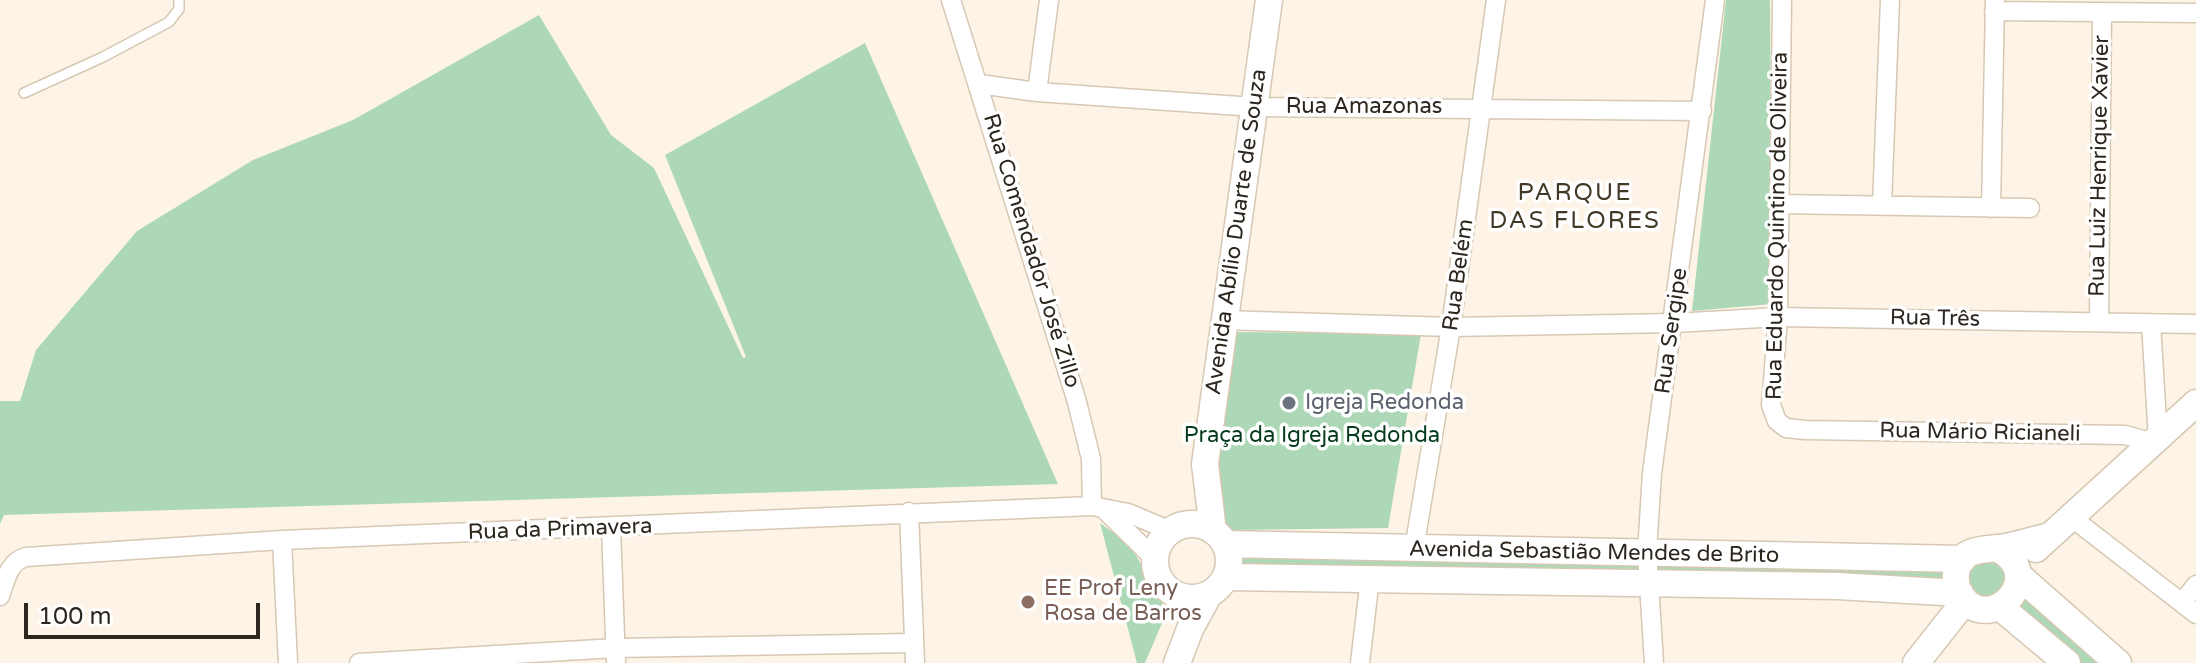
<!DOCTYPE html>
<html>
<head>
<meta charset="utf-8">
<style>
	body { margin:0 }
	#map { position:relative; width:2196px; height:663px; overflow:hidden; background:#fdf4e7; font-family:"Varela Round",sans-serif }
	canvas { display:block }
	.scale { position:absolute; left:24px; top:603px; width:236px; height:36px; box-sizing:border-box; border:4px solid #2c261e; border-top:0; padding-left:10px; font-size:24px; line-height:28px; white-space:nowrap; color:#2c261e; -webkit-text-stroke:6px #fff; paint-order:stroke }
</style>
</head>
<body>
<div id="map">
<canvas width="2196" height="663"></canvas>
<div class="scale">100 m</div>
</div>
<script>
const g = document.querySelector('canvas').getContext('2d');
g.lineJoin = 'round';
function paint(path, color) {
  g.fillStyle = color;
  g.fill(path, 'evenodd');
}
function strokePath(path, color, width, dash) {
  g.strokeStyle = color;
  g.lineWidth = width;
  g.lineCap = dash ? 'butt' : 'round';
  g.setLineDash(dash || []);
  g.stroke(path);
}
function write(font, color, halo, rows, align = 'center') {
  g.font = font + ' "Varela Round",sans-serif';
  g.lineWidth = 7;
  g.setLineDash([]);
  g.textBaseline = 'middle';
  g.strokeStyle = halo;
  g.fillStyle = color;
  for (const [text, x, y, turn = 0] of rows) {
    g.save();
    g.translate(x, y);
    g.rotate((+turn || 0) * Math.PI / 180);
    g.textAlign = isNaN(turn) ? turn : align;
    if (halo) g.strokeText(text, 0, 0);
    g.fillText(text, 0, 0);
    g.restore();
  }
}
paint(new Path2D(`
	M1726,0H1770L1772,304L1692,311Z
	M539,15L611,135L654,168L743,358L746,357L665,155L865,43L1058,484L4,515L0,524V401H20L36,350L137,231L253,160L353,120Z
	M1236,332L1421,334L1388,528L1230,530C1201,482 1228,386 1236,332Z
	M1100,523L1130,545L1161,599L1165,616L1145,663H1137Z
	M1244,552L1948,564L1947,582L1237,573Z
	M1989,558L2004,564L2007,588L1987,600L1973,592L1967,578L1974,563Z
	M2021,592L2104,663H2080L2009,605Z`), '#add8b7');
const service = new Path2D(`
	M24,93L103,57L169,22L179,9V0`);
const minor = new Path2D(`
	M951,0L1077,402L1091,459L1092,506
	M1782,0L1778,317L1771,405L1777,421L1786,428L1805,430L2125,435L2154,443
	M1994,11L2196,13
	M979,84L1037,92L1255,107L1702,111
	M1037,92L1049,0
	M1780,204L2030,208
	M1882,205L1890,0
	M1991,208L1995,0
	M1223,320L1451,327L1674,323L1778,317L2196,324
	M2099,321L2102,12
	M2151,323L2158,439
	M1105,510L1155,559
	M909,512L915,663
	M2071,517L2196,614
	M611,528L616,663
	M282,540L288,663
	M1414,549L1451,327L1496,0
	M0,596C6,580 8,562 26,557L282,540L1092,506L1128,513L1171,531
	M2182,603L2196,585
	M359,663L616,648L914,643
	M1360,663L1370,578
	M1654,663L1647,552L1652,473L1715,0`);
const secondary = new Path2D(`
	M1155 561a37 37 0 1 1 74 0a37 37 0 1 1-74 0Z
	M1213,531L1205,464L1269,0
	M1225,544L1963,559
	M1996,548C2050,573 1992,637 1962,597C1957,590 1955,582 1956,573C1960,549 1980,550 1999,548C2015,546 2031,540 2047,537
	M2036,549L2196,403
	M2018,575L2118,663
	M1226,577L1837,586L1960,593
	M2000,607L2067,663
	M1177,663L1190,629L1209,594
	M1916,663L1965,601`);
strokePath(service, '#d6c8b3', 12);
strokePath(minor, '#d6c8b3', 21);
strokePath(secondary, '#d6c8b3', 29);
strokePath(service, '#fff', 9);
strokePath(minor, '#fff', 18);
strokePath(secondary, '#fff', 26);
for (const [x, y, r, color] of [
	[1289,403,8,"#6b7280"],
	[1028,602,8,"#8d6e63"]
]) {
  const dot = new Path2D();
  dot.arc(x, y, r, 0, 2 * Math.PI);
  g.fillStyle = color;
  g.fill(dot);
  strokePath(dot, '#fff', 3);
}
write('22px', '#2c261e', '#fff', [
	["Rua Amazonas",1364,107],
	["Rua Luiz Henrique Xavier",2100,166,-89],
	["Rua Eduardo Quintino de Oliveira",1778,226,-89],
	["Avenida Abílio Duarte de Souza",1237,232,-82],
	["Rua Comendador José Zillo",1031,251,73],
	["Rua Belém",1459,275,-82],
	["Rua Três",1935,319,1],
	["Rua Sergipe",1672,331,-82],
	["Rua Mário Ricianeli",1980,433,1],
	["Rua da Primavera",560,530,-2],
	["Avenida Sebastião Mendes de Brito",1594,553,1]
]);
write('22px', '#5b616d', '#fff', [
	["Igreja Redonda",1305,403]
], 'left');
write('22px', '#043b1c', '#fff', [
	["Praça da Igreja Redonda",1312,436]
]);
write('22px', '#785e54', '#fff', [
	["EE Prof Leny",1044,589],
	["Rosa de Barros",1044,614]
], 'left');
g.letterSpacing = '2px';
write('24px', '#443927', '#fff', [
	["PARQUE",1575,194],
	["DAS FLORES",1575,222]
]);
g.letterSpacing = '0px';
</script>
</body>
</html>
